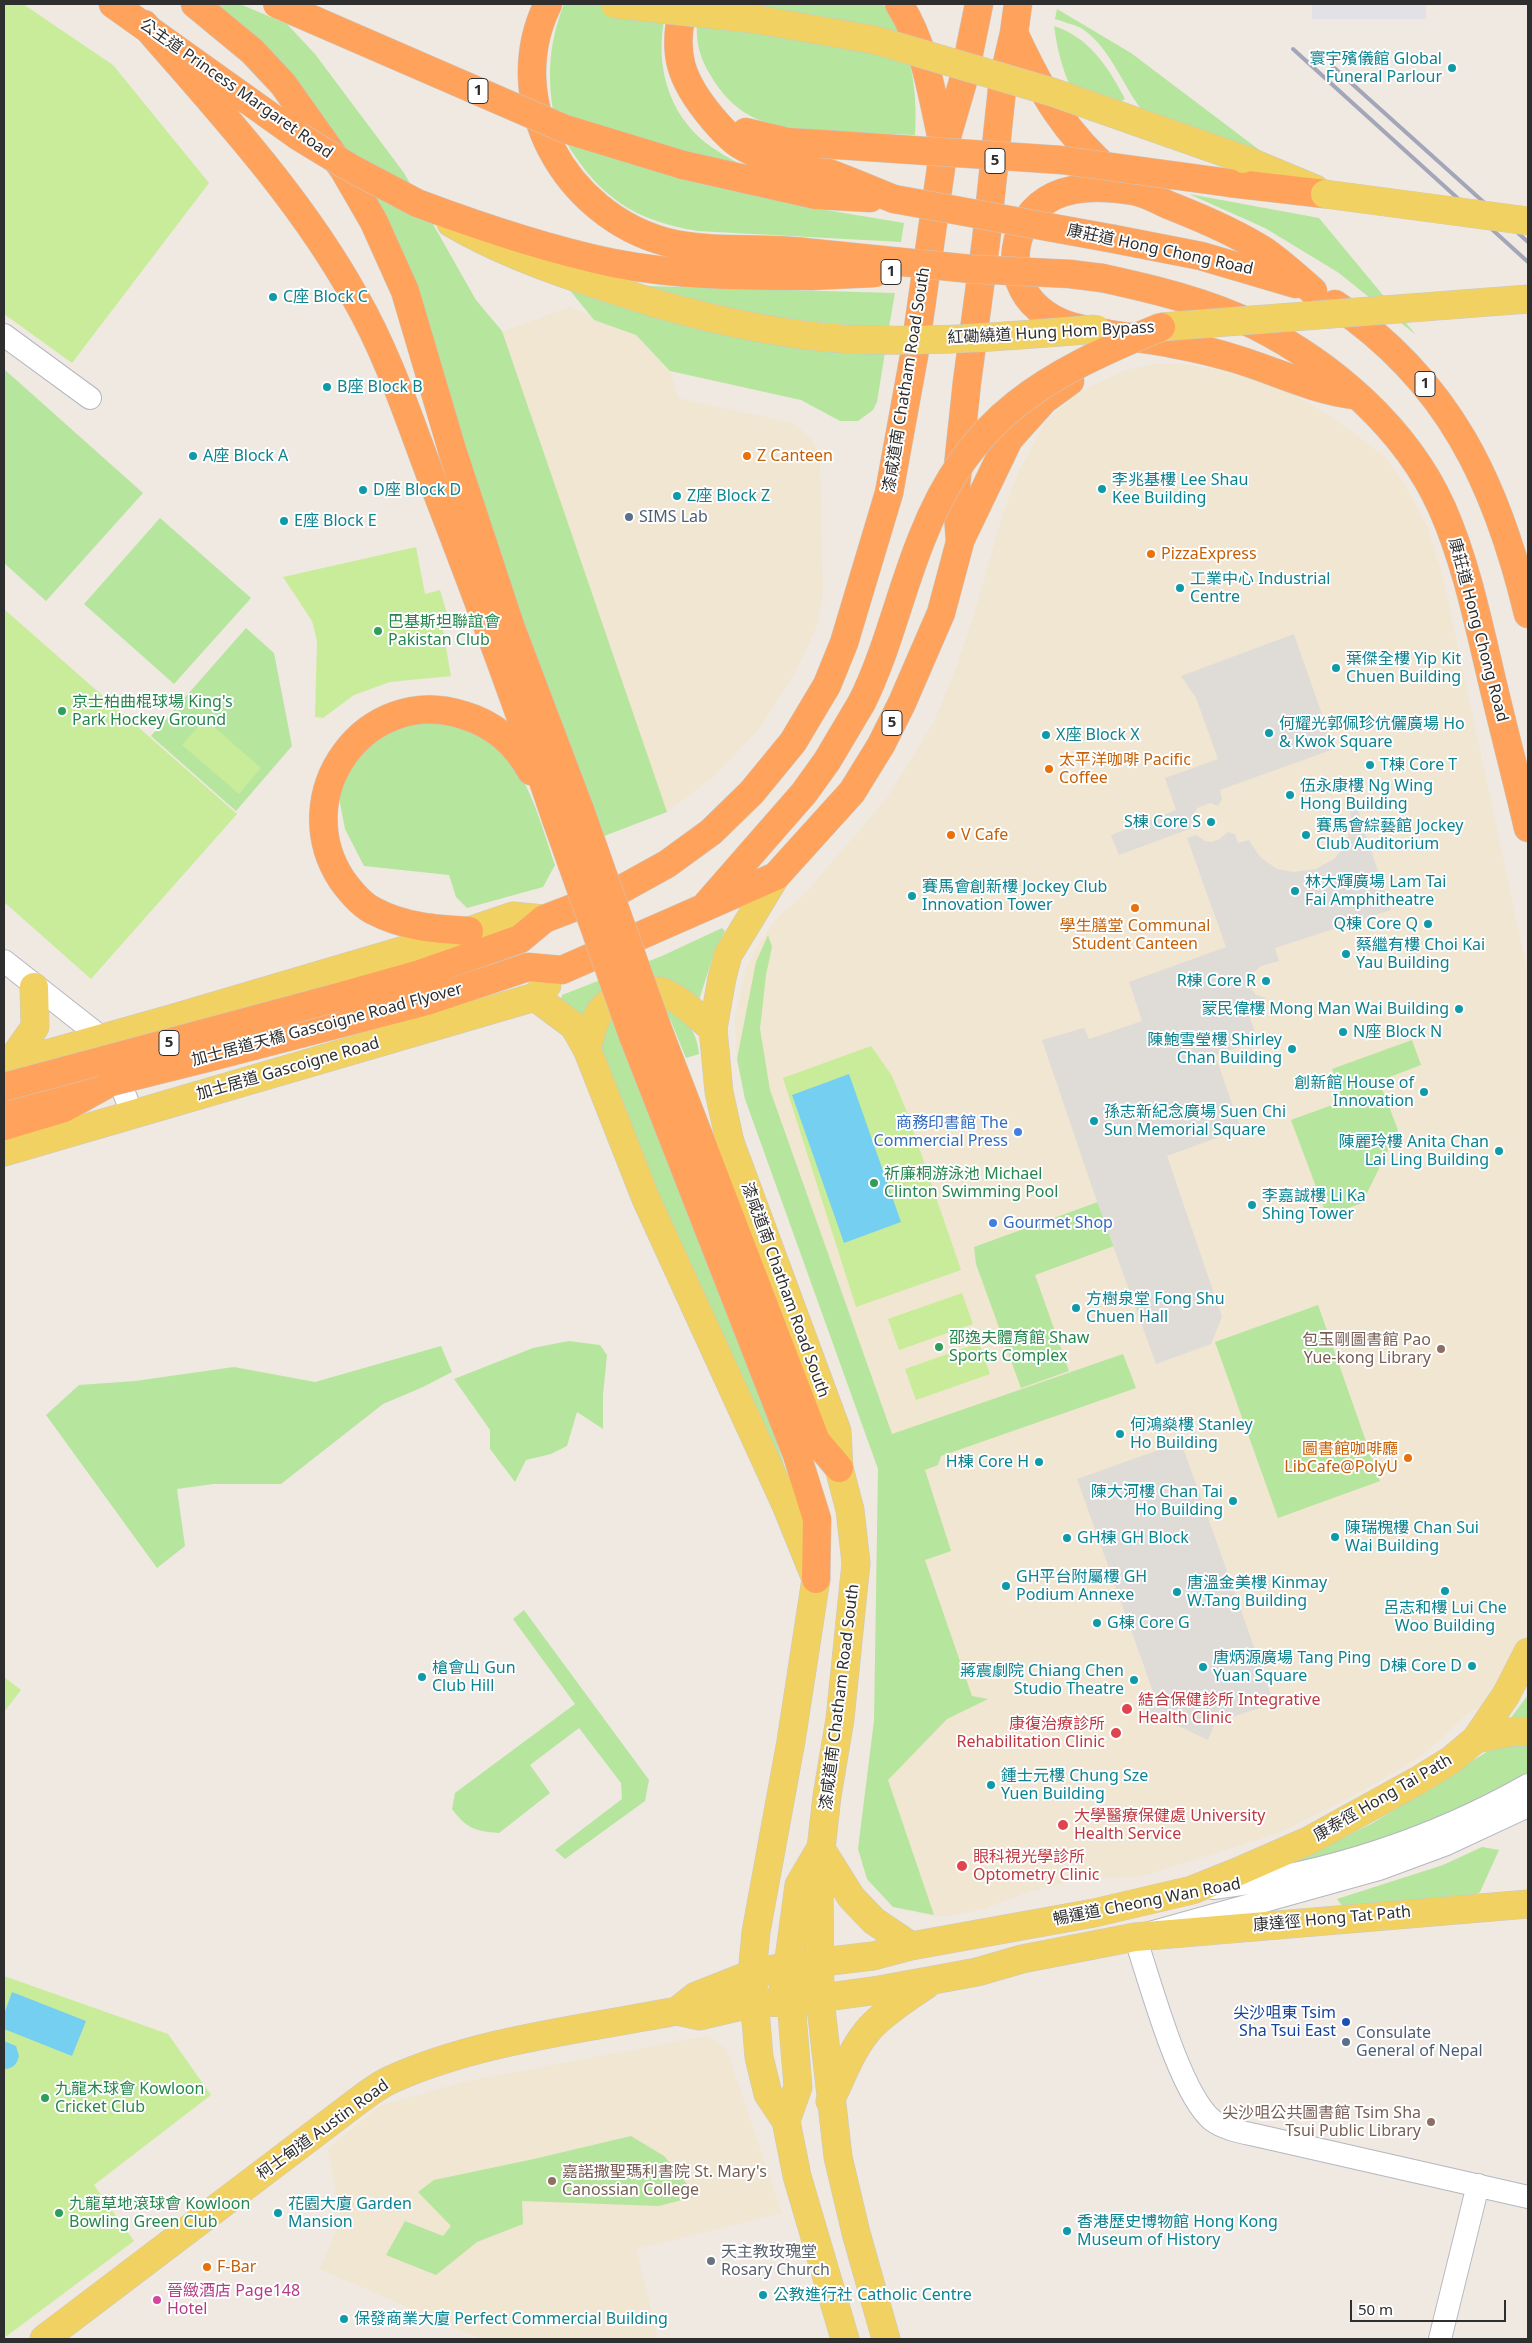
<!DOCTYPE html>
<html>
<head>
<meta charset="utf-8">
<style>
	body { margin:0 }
	#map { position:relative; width:1532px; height:2343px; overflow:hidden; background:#efe9e1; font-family:"Noto Sans",sans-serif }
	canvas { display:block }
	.frame { position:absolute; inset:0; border:5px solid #2e2e2e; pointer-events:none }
	.scale { position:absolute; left:1350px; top:2300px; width:156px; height:22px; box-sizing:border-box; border:2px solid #2e2e2e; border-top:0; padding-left:6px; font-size:15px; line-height:18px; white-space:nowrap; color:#2e2e2e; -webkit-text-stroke:4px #fff; paint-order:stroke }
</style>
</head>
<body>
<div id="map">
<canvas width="1532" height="2343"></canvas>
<div class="frame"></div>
<div class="scale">50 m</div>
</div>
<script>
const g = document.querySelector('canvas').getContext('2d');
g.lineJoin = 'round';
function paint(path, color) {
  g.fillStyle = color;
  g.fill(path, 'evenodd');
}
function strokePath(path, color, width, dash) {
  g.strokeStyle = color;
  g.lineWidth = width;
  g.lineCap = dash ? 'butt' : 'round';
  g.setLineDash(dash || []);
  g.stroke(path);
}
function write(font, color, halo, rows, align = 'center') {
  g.font = font + ' "Noto Sans","Noto Sans TC",sans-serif';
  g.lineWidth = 4;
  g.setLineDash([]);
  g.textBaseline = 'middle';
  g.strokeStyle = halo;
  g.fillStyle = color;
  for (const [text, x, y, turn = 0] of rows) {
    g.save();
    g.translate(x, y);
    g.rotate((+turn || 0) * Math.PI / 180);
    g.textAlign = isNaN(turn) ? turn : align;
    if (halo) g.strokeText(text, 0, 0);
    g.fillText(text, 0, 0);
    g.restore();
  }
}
paint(new Path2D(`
	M1312,4H1426V19H1312Z`), '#e3e1e8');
paint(new Path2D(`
	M570,307L585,313L594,320L636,335L670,371L678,398L792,423L811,438L820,458L823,596L816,629L794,674L759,729L714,776L667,812L488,337Z
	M1155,364H1185L1235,373L1295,395L1339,422L1386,458L1406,487L1428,529L1443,577L1528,975V1617L1524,1639L1511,1667L1483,1706L1468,1713L1440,1740L1413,1761L1362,1791L1303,1821L1279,1833L1139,1877L1080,1879L1028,1892L984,1909L948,1916H932L893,1907L867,1879L858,1849L874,1721L878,1469L854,1396L745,1099L737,1059L735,1018L746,969L761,940L778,917L803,896L887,798L934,722L956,668L974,615L1002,516L1018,473L1045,422L1079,392L1126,370Z
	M706,2036L726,2048L782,2213L636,2249L658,2339H481L320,2269L341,2219L328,2149L379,2106L463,2082Z`), '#f0e6d1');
paint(new Path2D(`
	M214,4H240L287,24L315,54L404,173L476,300L502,331L667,812L604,836L522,624L385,216L342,143L286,68Z
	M564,4H668C654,52 662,104 701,139C714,150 729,158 744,166L687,153L570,118L553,110C547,71 550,40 564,4Z
	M700,4H883C911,42 918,90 915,135C889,134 862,133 835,132C782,129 741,127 711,76C696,52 694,31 700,4Z
	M1057,9L1131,53L1274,161L1145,114C1123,88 1111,47 1081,28C1073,24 1063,22 1055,19Z
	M1054,26C1089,37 1109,68 1125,99L1089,121C1068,85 1060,67 1054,26Z
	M566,142L814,208L904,223L901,242L698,231C635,221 599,197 566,142Z
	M1189,194L1319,218L1416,335L1339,273L1265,228Z
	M647,286L895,293L889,327C801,324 732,312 647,286Z
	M568,288L885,352L877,402L873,410L858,421H840L801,400L670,371L636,335L594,320Z
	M4,369L143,493L46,601L4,563Z
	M160,518L251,598L174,684L84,604Z
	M246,628L274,653L292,746L236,811L151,736Z
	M451,715C465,725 493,740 504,753C531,782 542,828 555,865L543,887L467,908L456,897L449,875L364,866L345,829L339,798L350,767L389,727Z
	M722,928L725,931L714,953L699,1000L581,1017L561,999L562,995L662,956Z
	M768,935L772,947L766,975L760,1029L770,1090L892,1434L1123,1354L1136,1388L941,1456L938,1465L925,1470L951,1551L925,1560L972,1696L988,1699L947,1719L888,1780L934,1915L893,1907L867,1879L858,1849L874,1721L878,1469L745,1099L737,1059L756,962Z
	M663,1007C685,1016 697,1030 699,1054L686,1058L670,1019L622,1038L773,1430L792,1489L663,1215L600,1053L607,1026L612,1018Z
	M1412,1040L1421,1065L1379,1081L1398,1130L1362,1203L1327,1216L1291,1120L1343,1101L1332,1069Z
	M1098,1202L1114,1246L1035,1275L1069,1371L1021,1388L976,1264L974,1247Z
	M1318,1305L1380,1481L1278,1518L1215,1342Z
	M569,1341L600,1345L607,1355L603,1395V1429L577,1412L567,1446L551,1454L526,1460L515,1482L490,1449V1430L454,1379L533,1348Z
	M441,1346L452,1372L423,1387L383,1404L281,1484H213L177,1489L185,1546L157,1568L46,1415L79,1385L135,1381L234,1367L315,1382Z
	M524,1610L649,1780L645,1801L565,1859L555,1850L622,1799L621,1783L579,1728L530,1765L550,1793L499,1833C475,1831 467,1829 452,1809L455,1793L575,1704L513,1619Z
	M1528,1695V1720L1510,1719Z
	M1501,1743L1528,1744V1774L1466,1806L1390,1841L1273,1872L1373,1823Z
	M1482,1847L1499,1850L1480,1892L1471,1898L1343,1907L1337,1899L1443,1865Z
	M631,2136L664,2156L697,2196L659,2206L522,2201L523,2224L477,2242L436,2275L386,2255L405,2221L443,2236L451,2226L418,2192L434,2180L534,2159Z`), '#b6e59e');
paint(new Path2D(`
	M4,4H23L113,65L209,183L72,363L4,314Z
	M416,547L425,594L440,590L448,617L441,619L451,676L390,682L354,695L323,718L315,717L317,641L312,621L283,577Z
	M4,609L237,814L91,979L4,902Z
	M205,719L261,768L239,794L182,745Z
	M871,1046L892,1076L906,1110L961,1270L856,1307L783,1078Z
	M962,1293L973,1324L899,1350L888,1319Z
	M979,1343L990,1374L916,1400L905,1369Z
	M4,1677L21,1690L4,1712V1676Z
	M4,1976L168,2034L211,2095L94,2185L134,2241L4,2338Z`), '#c9ec9a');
paint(new Path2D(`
	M1294,634L1334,749L1220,790L1222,799L1218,806L1210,803L1197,808L1191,820L1192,828L1119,855L1111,835L1176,810L1165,778L1218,759L1196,698L1181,676Z
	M1355,802L1391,910L1275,948L1279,961L1261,966L1252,974L1250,984L1252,990L1256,995L1266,998L1246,1006L1258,1041L1215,1055L1241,1129L1167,1156L1222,1317L1211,1344L1156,1364L1093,1190L1042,1040L1084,1028L1089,1039L1142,1021L1129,982L1226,947L1187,838L1196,835L1205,841L1211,842L1220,839L1228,832L1235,834L1238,843L1249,840L1260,857L1277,869L1293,872L1316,869L1334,859L1344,847L1351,829L1350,803Z
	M1181,1442L1274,1703L1215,1723L1208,1740L1148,1712L1155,1697L1077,1479Z`), '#dfdcd8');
paint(new Path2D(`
	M849,1074L901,1222L844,1243L792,1095Z
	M12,1992L86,2021L72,2056L4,2029V2014Z
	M4,2041L16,2046L19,2056C17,2064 13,2069 4,2069Z`), '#75cff0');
const minor = new Path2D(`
	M4,335L90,398
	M4,961L102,1038L132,1113
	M1528,1806L1444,1845L1379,1869L1135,1937C1150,1981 1179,2092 1212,2120C1224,2129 1241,2132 1255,2135L1528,2197
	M1213,1888C1324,1874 1431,1840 1528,1785
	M1440,2339L1478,2185`);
const major = new Path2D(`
	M1243,159L1315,189
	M451,223C514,260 588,282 658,304
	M776,876L728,955L722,978L713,1029L719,1092L730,1142L837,1431L839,1468L850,1510L856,1563L840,1719L827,1796L821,1849L819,1887L820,1999L838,2157L856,2233L886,2339
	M535,997L574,1026L587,1049L646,1199L786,1505L816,1579L791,1741L756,1932L752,1974L759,2057L768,2094L786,2121L797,2176L845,2339
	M587,1049C590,1037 594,1018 602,1009C616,993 642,986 663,992C681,999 698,1017 713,1029
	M9,1064L35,1027L34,987
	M4,1066L174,1018L469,931L513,916L544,919
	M4,1152L535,997L547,985
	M1476,1739L1511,1732H1528
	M821,1849L851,1897L874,1921L911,1946
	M783,1984L788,1966L799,1885L819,1851
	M677,2011L696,1996L752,1974L788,1966L873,1956L911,1946L1094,1913L1192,1890L1237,1872L1310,1840L1417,1781L1451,1760L1476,1739L1506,1695L1528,1652
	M830,2101C842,2077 852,2048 870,2028C886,2011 907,1998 926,1985
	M786,2121L798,2087L791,2002L800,1986
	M44,2339L350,2107C362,2098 374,2088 388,2081C474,2041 583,2029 677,2011L700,2016L755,2003L791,2002L879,1990L977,1972L1022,1959L1135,1937L1528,1904`);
const highway = new Path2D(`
	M113,4L298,136
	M195,4L252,51L283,84L344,170L374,222L405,291L453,453L511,628L580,810
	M548,4C500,101 566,215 666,242C714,254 765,246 813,253
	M684,4C671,53 680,80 713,119C721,128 729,138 740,145C764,160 793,163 820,170C845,178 870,190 894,199
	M899,4C926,46 932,97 943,144
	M144,24C219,111 299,196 355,297C389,356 410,422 434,485C477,596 518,706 556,819
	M1014,33C1041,91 1064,133 1114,175
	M746,132L788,142L822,144
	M683,165L816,195L870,198
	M1230,183L1325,194
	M417,203C481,227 546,249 613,263C678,276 746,276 811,276
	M1114,239L1201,256L1296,284
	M1102,278C1153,289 1207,302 1254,325C1332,364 1406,428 1442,508C1465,560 1477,617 1490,672C1502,724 1516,776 1528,828
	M1313,291C1298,278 1283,264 1266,252C1237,233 1204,219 1171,206C1159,201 1146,193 1133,191C1109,187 1077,185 1054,196C1010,217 1002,278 1039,309C1060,327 1084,330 1109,334C1152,340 1194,346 1236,359C1276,371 1312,390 1354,395
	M1335,304C1449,381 1497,484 1528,614
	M960,541L1009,439L1044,400L1070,381
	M707,904L804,793L827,761L862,702
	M469,931C436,929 404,927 374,911C361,905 350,891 342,880C286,795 365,684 463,715C494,724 516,743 531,771
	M335,998L420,974L520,939L544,919L620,890L667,864L711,832L752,792L793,742L827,685L844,643L889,493L914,356L944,147L964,78L979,4
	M657,1027L816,1441L839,1468
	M633,1036L797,1455L817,1519L816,1579
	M207,1058L427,1001L528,967L562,970L776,876L852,792L881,745L902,703L941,613L960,542L956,485L967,382L986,241L1003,80L1014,33L1018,4
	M4,1105L62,1088L94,1084
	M4,1126L64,1108L111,1082`);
strokePath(minor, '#b4b7c1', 24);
strokePath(major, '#c9c9c9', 29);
strokePath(highway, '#c9c9c9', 29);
strokePath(minor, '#fff', 22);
strokePath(major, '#f2d163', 28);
strokePath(highway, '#ffa35c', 28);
strokePath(new Path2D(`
	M1293,49L1528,262
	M1330,64L1528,242`), '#a3a6b8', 4);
const majorBridge = new Path2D(`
	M615,4L754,19L875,40L1052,92L1243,159
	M1325,194L1528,221
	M658,304C718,321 783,335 845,339C929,343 1013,336 1096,329
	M1161,327L1528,299`);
const highwayBridge = new Path2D(`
	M277,4L565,129L683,165
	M298,136L349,167L417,203
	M822,144L1061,160L1230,183
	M894,199L1114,239
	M813,253L971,269L1070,274L1102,278
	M811,276L875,273
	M862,702C888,649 900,592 922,538C970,415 1045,375 1161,327
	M580,810L657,1027
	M556,819L633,1036
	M111,1082L207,1058
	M4,1087L335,998`);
strokePath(majorBridge, '#c9c9c9', 29, []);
strokePath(highwayBridge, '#c9c9c9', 29, []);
strokePath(majorBridge, '#f2d163', 28);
strokePath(highwayBridge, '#ffa35c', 28);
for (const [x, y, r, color] of [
	[1452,68,5,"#0f9aa8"],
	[273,297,5,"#0f9aa8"],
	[327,387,5,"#0f9aa8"],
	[193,456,5,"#0f9aa8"],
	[747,456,5,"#e8710a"],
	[1102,489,5,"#0f9aa8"],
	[363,490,5,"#0f9aa8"],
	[677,496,5,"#0f9aa8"],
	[629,517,5,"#5c6f8a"],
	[284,521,5,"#0f9aa8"],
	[1151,554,5,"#e8710a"],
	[1180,588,5,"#0f9aa8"],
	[378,631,5,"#2e9e5b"],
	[1336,668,5,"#0f9aa8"],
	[62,711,5,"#2e9e5b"],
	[1269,733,5,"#0f9aa8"],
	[1046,735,5,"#0f9aa8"],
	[1370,765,5,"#0f9aa8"],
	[1049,769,5,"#e8710a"],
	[1290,795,5,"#0f9aa8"],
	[1211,822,5,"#0f9aa8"],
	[951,835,5,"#e8710a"],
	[1306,835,5,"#0f9aa8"],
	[1295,891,5,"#0f9aa8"],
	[912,896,5,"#0f9aa8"],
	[1135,908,5,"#e8710a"],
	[1428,924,5,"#0f9aa8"],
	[1346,954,5,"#0f9aa8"],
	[1266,981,5,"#0f9aa8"],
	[1459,1009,5,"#0f9aa8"],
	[1343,1032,5,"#0f9aa8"],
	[1292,1049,5,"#0f9aa8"],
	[1424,1092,5,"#0f9aa8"],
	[1094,1121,5,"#0f9aa8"],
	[1018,1132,5,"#3f7fe0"],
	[1499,1151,5,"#0f9aa8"],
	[874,1183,5,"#2e9e5b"],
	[1252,1205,5,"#0f9aa8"],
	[993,1223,5,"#3f7fe0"],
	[1076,1308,5,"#0f9aa8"],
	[939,1347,5,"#2e9e5b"],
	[1441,1349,5,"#8d6e63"],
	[1120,1434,5,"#0f9aa8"],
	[1408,1458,5,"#e8710a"],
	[1039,1462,5,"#0f9aa8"],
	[1233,1501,5,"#0f9aa8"],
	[1335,1537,5,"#0f9aa8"],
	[1067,1538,5,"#0f9aa8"],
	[1006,1586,5,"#0f9aa8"],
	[1445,1591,5,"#0f9aa8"],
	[1177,1592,5,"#0f9aa8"],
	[1097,1623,5,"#0f9aa8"],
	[1472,1666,5,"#0f9aa8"],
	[1203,1667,5,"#0f9aa8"],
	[422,1677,5,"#0f9aa8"],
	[1134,1680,5,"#0f9aa8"],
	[1127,1709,6,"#e0444e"],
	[1116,1733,6,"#e0444e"],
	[991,1785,5,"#0f9aa8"],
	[1063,1825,6,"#e0444e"],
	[962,1866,6,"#e0444e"],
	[1346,2022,5,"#1a4fb4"],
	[1346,2042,5,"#5c6f8a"],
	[45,2098,5,"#2e9e5b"],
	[1431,2122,5,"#8d6e63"],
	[552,2181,5,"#8d6e63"],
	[59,2213,5,"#2e9e5b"],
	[278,2213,5,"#0f9aa8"],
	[1067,2231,5,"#0f9aa8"],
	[711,2261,5,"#6b7280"],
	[207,2267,5,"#e8710a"],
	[763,2295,5,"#0f9aa8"],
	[157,2300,5,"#d1479c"],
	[344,2319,5,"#0f9aa8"]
]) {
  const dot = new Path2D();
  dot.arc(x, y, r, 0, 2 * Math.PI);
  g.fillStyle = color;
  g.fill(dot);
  strokePath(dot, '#fff', 2);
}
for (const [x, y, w] of [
	[478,91,20],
	[995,161,20],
	[891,272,20],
	[1425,384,20],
	[892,723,20],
	[169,1043,20]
]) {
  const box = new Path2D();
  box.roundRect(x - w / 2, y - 12.5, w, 25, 4);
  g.fillStyle = '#fff';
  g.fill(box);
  strokePath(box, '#2e2e2e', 1);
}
write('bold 15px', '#2e2e2e', null, [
	["1",478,91],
	["5",995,161],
	["1",891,272],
	["1",1425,384],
	["5",892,723],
	["5",169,1043]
]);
write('16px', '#0d838f', '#fff', [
	["寰宇殯儀館 Global",1442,59,"right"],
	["Funeral Parlour",1442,77,"right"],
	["C座 Block C",283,297],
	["B座 Block B",337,387],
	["A座 Block A",203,456],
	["李兆基樓 Lee Shau",1112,480],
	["Kee Building",1112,498],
	["D座 Block D",373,490],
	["Z座 Block Z",687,496],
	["E座 Block E",294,521],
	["工業中心 Industrial",1190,579],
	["Centre",1190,597],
	["葉傑全樓 Yip Kit",1346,659],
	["Chuen Building",1346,677],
	["何耀光郭佩珍伉儷廣場 Ho",1279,724],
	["& Kwok Square",1279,742],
	["X座 Block X",1056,735],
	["T棟 Core T",1380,765],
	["伍永康樓 Ng Wing",1300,786],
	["Hong Building",1300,804],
	["S棟 Core S",1201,822,"right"],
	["賽馬會綜藝館 Jockey",1316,826],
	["Club Auditorium",1316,844],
	["林大輝廣場 Lam Tai",1305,882],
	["Fai Amphitheatre",1305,900],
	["賽馬會創新樓 Jockey Club",922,887],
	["Innovation Tower",922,905],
	["Q棟 Core Q",1418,924,"right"],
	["蔡繼有樓 Choi Kai",1356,945],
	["Yau Building",1356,963],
	["R棟 Core R",1256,981,"right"],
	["蒙民偉樓 Mong Man Wai Building",1449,1009,"right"],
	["N座 Block N",1353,1032],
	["陳鮑雪瑩樓 Shirley",1282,1040,"right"],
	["Chan Building",1282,1058,"right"],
	["創新館 House of",1414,1083,"right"],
	["Innovation",1414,1101,"right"],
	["孫志新紀念廣場 Suen Chi",1104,1112],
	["Sun Memorial Square",1104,1130],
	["陳麗玲樓 Anita Chan",1489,1142,"right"],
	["Lai Ling Building",1489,1160,"right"],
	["李嘉誠樓 Li Ka",1262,1196],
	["Shing Tower",1262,1214],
	["方樹泉堂 Fong Shu",1086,1299],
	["Chuen Hall",1086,1317],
	["何鴻燊樓 Stanley",1130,1425],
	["Ho Building",1130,1443],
	["H棟 Core H",1029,1462,"right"],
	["陳大河樓 Chan Tai",1223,1492,"right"],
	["Ho Building",1223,1510,"right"],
	["陳瑞槐樓 Chan Sui",1345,1528],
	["Wai Building",1345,1546],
	["GH棟 GH Block",1077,1538],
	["GH平台附屬樓 GH",1016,1577],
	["Podium Annexe",1016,1595],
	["唐溫金美樓 Kinmay",1187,1583],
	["W.Tang Building",1187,1601],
	["呂志和樓 Lui Che",1445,1608,"center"],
	["Woo Building",1445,1626,"center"],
	["G棟 Core G",1107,1623],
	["唐炳源廣場 Tang Ping",1213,1658],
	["Yuan Square",1213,1676],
	["D棟 Core D",1462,1666,"right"],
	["槍會山 Gun",432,1668],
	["Club Hill",432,1686],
	["蔣震劇院 Chiang Chen",1124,1671,"right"],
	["Studio Theatre",1124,1689,"right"],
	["鍾士元樓 Chung Sze",1001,1776],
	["Yuen Building",1001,1794],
	["花園大廈 Garden",288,2204],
	["Mansion",288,2222],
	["香港歷史博物館 Hong Kong",1077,2222],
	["Museum of History",1077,2240],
	["公教進行社 Catholic Centre",773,2295],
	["保發商業大廈 Perfect Commercial Building",354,2319]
], 'left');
write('16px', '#2e2e2e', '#fff', [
	["公主道 Princess Margaret Road",236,89,35],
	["康莊道 Hong Chong Road",1160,250,12],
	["紅磡繞道 Hung Hom Bypass",1051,333,-3],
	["漆咸道南 Chatham Road South",907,380,-81],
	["康莊道 Hong Chong Road",1478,630,75],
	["加士居道天橋 Gascoigne Road Flyover",327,1025,-15],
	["加士居道 Gascoigne Road",288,1069,-16],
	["漆咸道南 Chatham Road South",785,1290,70],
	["漆咸道南 Chatham Road South",840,1697,-83],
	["康泰徑 Hong Tai Path",1383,1798,-30],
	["暢運道 Cheong Wan Road",1147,1902,-11],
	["康達徑 Hong Tat Path",1332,1919,-5],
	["柯士甸道 Austin Road",323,2130,-36]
]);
write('16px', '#c56008', '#fff', [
	["Z Canteen",757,456],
	["PizzaExpress",1161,554],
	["太平洋咖啡 Pacific",1059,760],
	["Coffee",1059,778],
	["V Cafe",961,835],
	["學生膳堂 Communal",1135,926,"center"],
	["Student Canteen",1135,944,"center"],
	["圖書館咖啡廳",1398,1449,"right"],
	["LibCafe@PolyU",1398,1467,"right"],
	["F-Bar",217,2267]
], 'left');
write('16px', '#4e5e75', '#fff', [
	["SIMS Lab",639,517],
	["Consulate",1356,2033],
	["General of Nepal",1356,2051]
], 'left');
write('16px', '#27864d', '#fff', [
	["巴基斯坦聯誼會",388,622],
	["Pakistan Club",388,640],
	["京士柏曲棍球場 King's",72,702],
	["Park Hockey Ground",72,720],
	["祈廉桐游泳池 Michael",884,1174],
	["Clinton Swimming Pool",884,1192],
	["邵逸夫體育館 Shaw",949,1338],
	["Sports Complex",949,1356],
	["九龍木球會 Kowloon",55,2089],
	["Cricket Club",55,2107],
	["九龍草地滾球會 Kowloon",69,2204],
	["Bowling Green Club",69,2222]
], 'left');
write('16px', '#366cbe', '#fff', [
	["商務印書館 The",1008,1123],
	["Commercial Press",1008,1141],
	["Gourmet Shop",1003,1223,"left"]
], 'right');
write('16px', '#785e54', '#fff', [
	["包玉剛圖書館 Pao",1431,1340],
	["Yue-kong Library",1431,1358],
	["尖沙咀公共圖書館 Tsim Sha",1421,2113],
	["Tsui Public Library",1421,2131],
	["嘉諾撒聖瑪利書院 St. Mary's",562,2172,"left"],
	["Canossian College",562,2190,"left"]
], 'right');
write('16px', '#be3a42', '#fff', [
	["結合保健診所 Integrative",1138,1700],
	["Health Clinic",1138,1718],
	["康復治療診所",1105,1724,"right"],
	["Rehabilitation Clinic",1105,1742,"right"],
	["大學醫療保健處 University",1074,1816],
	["Health Service",1074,1834],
	["眼科視光學診所",973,1857],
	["Optometry Clinic",973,1875]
], 'left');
write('16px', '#164399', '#fff', [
	["尖沙咀東 Tsim",1336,2013],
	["Sha Tsui East",1336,2031]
], 'right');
write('16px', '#5b616d', '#fff', [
	["天主教玫瑰堂",721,2252],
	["Rosary Church",721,2270]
], 'left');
write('16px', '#b23c85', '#fff', [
	["晉緻酒店 Page148",167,2291],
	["Hotel",167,2309]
], 'left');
</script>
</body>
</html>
